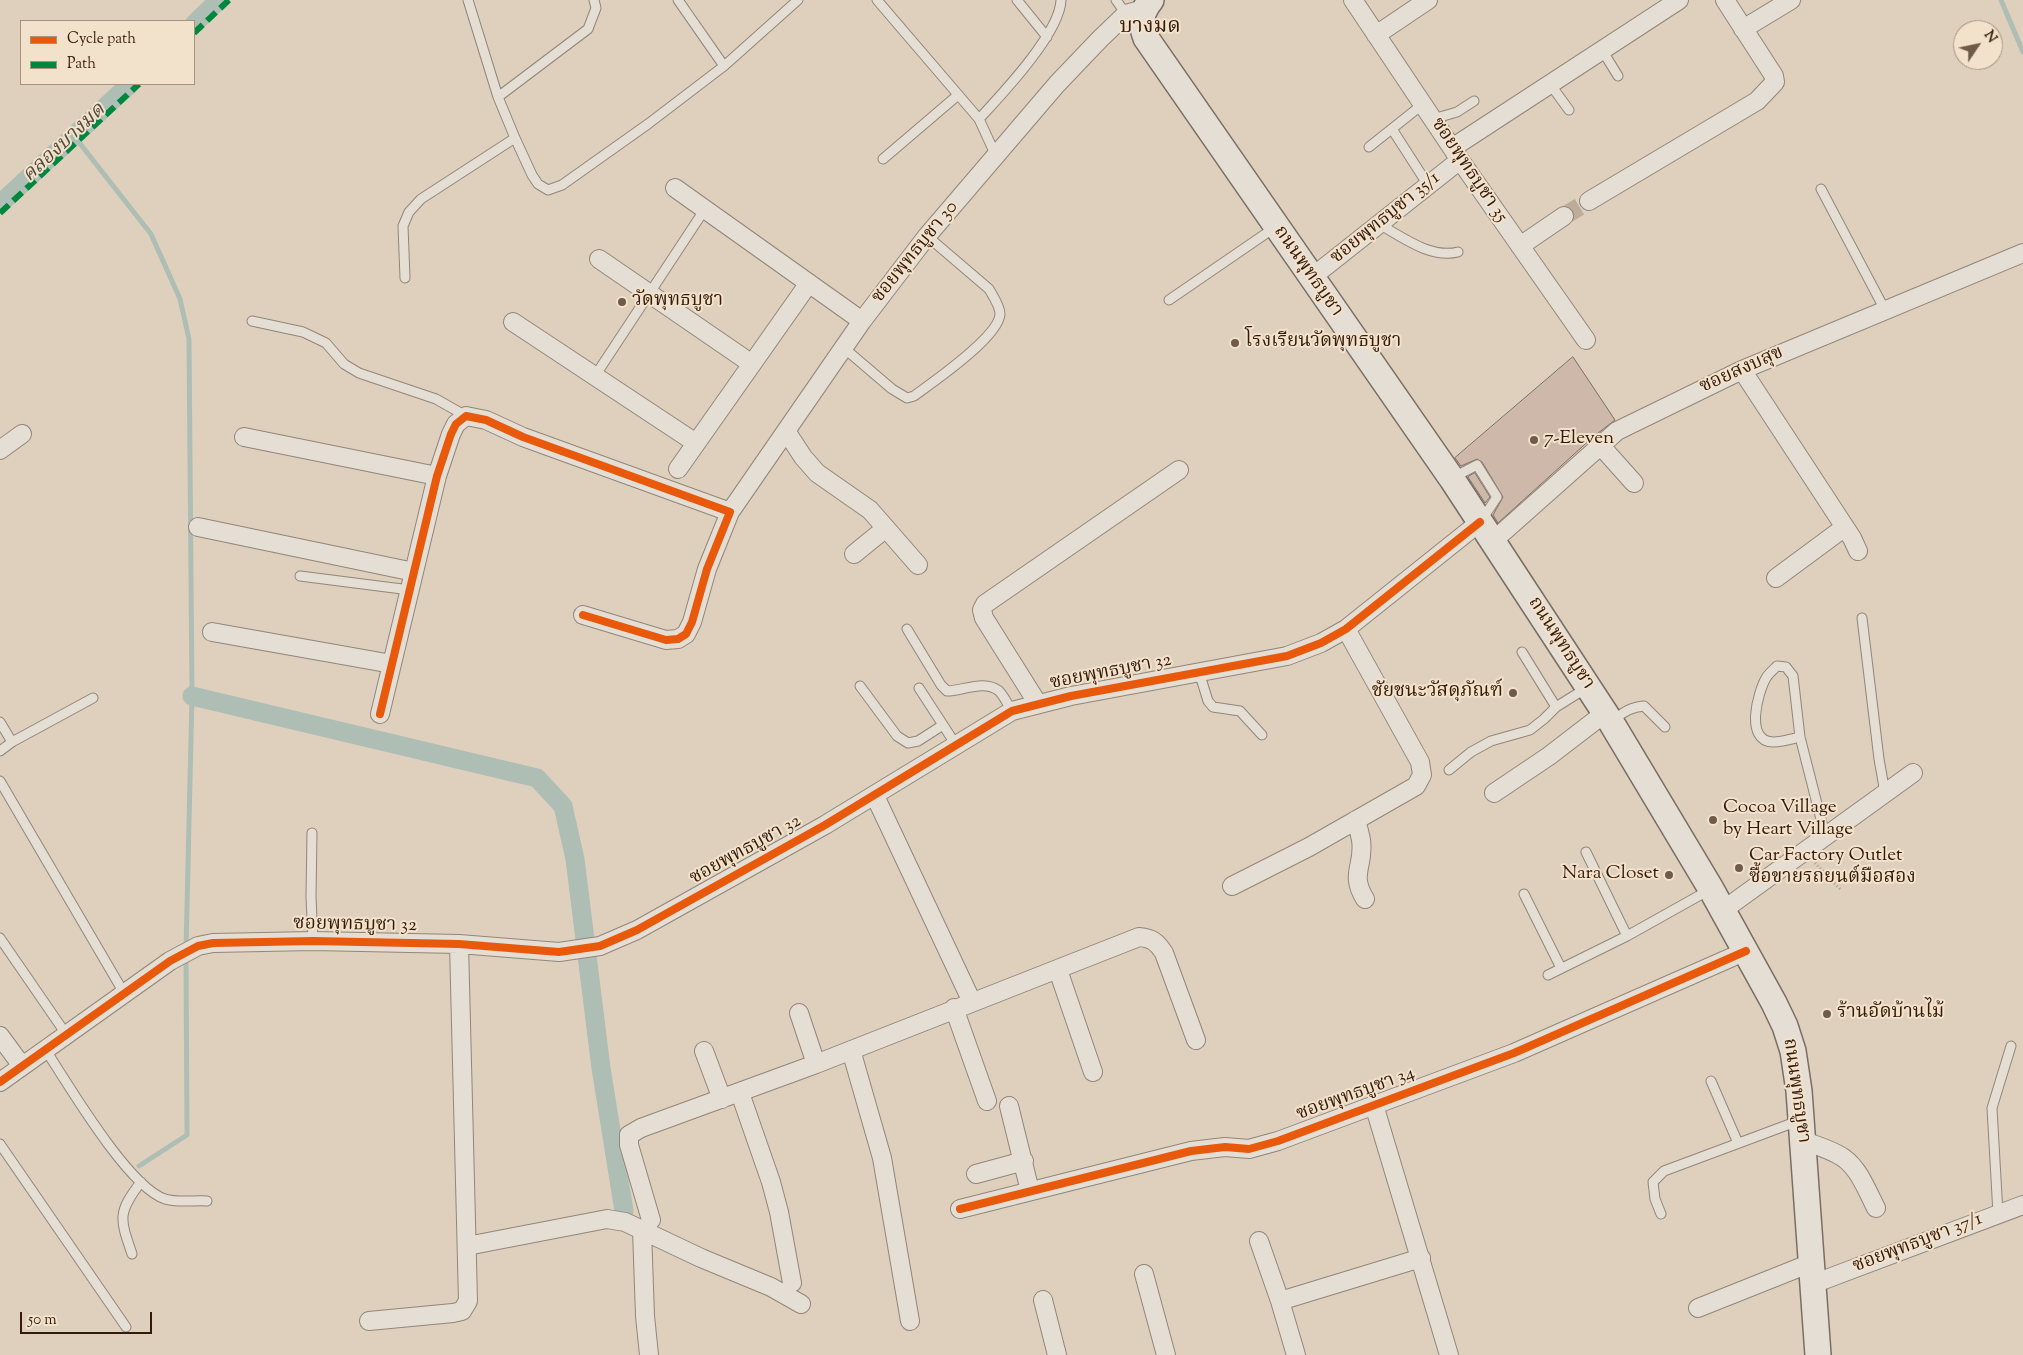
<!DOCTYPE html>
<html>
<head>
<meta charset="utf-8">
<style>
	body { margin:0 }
	#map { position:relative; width:2023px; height:1355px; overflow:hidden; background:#ded0bd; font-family:"Sorts Mill Goudy",serif }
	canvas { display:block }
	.legend { position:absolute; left:20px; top:20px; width:175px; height:65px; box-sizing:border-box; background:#f3e2cb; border:1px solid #a7927e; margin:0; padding:6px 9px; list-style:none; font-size:15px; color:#341a0a }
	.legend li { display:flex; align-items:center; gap:10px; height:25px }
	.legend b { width:25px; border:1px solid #a7927e }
	.north { position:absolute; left:1953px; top:20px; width:50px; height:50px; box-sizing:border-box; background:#f3e2cb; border:1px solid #a7927e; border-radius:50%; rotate:56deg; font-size:14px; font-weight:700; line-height:20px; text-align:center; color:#341a0a }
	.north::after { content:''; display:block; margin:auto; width:18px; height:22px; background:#705a49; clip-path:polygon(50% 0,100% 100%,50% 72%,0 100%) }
	.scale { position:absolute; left:20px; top:1312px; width:132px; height:22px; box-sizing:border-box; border:2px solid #341a0a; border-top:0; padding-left:6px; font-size:15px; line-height:18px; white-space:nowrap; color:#341a0a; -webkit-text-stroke:4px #f3e2cb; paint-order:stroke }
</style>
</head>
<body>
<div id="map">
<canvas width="2023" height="1355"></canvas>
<ul class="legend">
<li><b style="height:6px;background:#e8590c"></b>Cycle path</li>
<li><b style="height:6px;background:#00873e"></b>Path</li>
</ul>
<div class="north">N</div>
<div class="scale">50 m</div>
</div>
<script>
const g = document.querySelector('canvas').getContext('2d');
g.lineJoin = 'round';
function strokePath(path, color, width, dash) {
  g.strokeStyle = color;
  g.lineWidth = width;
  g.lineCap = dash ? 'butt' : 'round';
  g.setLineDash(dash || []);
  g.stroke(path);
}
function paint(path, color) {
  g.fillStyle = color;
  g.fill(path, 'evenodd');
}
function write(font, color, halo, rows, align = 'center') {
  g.font = font + ' "Sorts Mill Goudy","Noto Serif Thai",serif';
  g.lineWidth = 4;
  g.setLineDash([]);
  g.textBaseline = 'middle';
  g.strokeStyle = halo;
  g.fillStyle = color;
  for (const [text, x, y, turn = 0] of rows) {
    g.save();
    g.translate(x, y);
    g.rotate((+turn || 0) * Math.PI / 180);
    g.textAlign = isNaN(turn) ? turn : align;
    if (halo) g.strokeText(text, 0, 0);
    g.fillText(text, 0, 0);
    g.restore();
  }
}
strokePath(new Path2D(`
	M2001,0L2023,52
	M74,136L151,234L180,299L189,339L192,696L186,949
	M139,1166L187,1135L186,958`), '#aebeb5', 5);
strokePath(new Path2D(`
	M194,24L219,0
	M0,204L130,84
	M192,696L537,778L563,806L575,859L601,1068L624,1211`), '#aebeb5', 19);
const building = new Path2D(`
	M1573,357L1615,420L1593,437L1498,523L1493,515L1503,497L1482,462L1477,459L1461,466L1455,458Z
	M1475,473L1490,497L1485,503L1468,477Z`);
paint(building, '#cdb8aa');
strokePath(building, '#796e62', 1);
strokePath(new Path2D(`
	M1564,216L1589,201`), '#bcac99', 18, [18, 9]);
const lane = new Path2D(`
	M468,0L498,97L515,138L532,175L538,184L548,190L562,185L648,124L724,66L798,0
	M678,0L724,66
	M877,0L979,119L996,156
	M1017,0L1047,37
	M1116,0L1126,14
	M1602,50L1618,76
	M1550,84L1569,110
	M498,97L588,29L596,8L594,0
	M979,119C1002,94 1060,33 1061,0
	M1433,119L1457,112L1474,101
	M1392,129L1428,185
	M1369,147L1423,104
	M883,159L958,95
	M1821,189L1885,310
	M1379,224C1402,237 1431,259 1458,252
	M405,278L403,226L409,212L421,199L515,138
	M1169,300L1274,228
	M252,321L303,332L326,343L344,364L359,373L436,399L466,416
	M844,348L892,389L907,398L914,396C933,382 999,337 1000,314C1000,306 993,296 989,289L927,236
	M595,376L705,209
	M1454,477L1477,465L1497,497L1481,521
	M300,576L410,590
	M1862,618L1879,759L1885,793
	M907,629L941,685L947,691C962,691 985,679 999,691C1004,696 1008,705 1012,711
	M1522,652L1556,707
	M1199,672L1208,701L1213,707L1240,711L1262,735
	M860,686L897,736L908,743L918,741L943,725
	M919,688L956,745
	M1613,720C1623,713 1630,707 1644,706L1665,727
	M0,722L12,742L0,751
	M1800,737C1792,739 1781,742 1773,742C1744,741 1758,692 1766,678C1769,673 1773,670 1777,666L1786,667L1793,676L1800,737L1825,835
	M12,742L93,698
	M1449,770L1471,752L1491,741L1530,730L1544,719L1556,707L1588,687
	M0,781L124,993
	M312,833L311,897L313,941
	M1586,852L1627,936
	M1524,894L1561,968
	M0,938L66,1034
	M1548,975L1627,936L1711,889
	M45,1049C68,1084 128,1187 165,1199C177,1203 195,1200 207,1201
	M1711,1081L1738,1143
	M0,1144L126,1327
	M1661,1214L1655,1199L1653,1182L1664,1171L1798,1121
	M1998,1214L1992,1108L2011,1046
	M132,1254C120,1219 117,1213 141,1182`);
const street = new Path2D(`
	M1353,0L1460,160L1586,340
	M1743,29L1791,0
	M1376,35L1428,0
	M1452,148L1679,0
	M675,188L862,321
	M1589,201L1757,101L1775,82L1774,76L1725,0
	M1520,246L1564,216
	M599,259L752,364
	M1311,278L1460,160
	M513,322L696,443
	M1742,370L1852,538L1858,551
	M786,431L803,457L817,473L870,510L918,565
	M244,437L437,476
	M1600,445L1634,483
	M0,450L22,434
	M678,469L809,283
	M730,512L862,321L927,236L1057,84L1100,39L1126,14L1144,9
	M198,527L414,572
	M1493,541L1617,431L1742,370L2023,253
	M854,554L886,528
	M1776,578L1845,527
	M212,632L392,664
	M1038,704L984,618L982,610L985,604L1179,470
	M380,714L437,476L451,434L456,424L466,416L486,420L523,437L730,512L707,569L692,622L686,634L678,639L666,640L583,615
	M1494,793L1549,756L1605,713
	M875,796L972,1002
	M1356,820C1358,827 1360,834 1361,840C1365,866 1349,873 1365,899
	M1232,886L1309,847L1416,786L1422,775L1420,762L1346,629
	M1722,911L1913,773
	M1058,970L1093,1072
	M954,1008L987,1101
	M799,1013L816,1064
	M0,1036L22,1066
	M851,1050L882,1158L910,1321
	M704,1051L722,1099
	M0,1082L170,961L198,946L213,943L313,941L459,944L559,952L600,946L637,930L825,825L1012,711L1071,696L1287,656L1321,643L1346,629L1480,522
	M740,1093L771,1182L779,1212L792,1283
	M1374,1105L1449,1355
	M1009,1106L1030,1191
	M1803,1140C1814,1145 1826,1148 1837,1154C1858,1164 1866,1189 1876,1208
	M976,1174L1024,1161
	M960,1209L1191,1151L1225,1147L1249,1149L1278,1141L1514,1053L1746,951
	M651,1220L629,1145V1135L641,1128L816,1064L1139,937C1152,938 1157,942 1164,953L1196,1040
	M642,1230L645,1316L649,1355
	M1259,1241L1280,1301L1296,1355
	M467,1246L607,1219L625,1222L701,1258L771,1287L801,1304
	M1144,1274L1166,1355
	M1813,1284L2023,1205
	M1043,1300L1057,1355
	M1280,1301L1421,1258
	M1698,1308L1811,1263
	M369,1321L453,1313L462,1311L468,1301L459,944`);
const secondary = new Path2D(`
	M1151,0C1140,14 1140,22 1146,38L1452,479L1611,722L1711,889L1774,1003L1785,1026L1793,1051L1799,1091L1818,1355`);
strokePath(lane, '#928679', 11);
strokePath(street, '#928679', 20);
strokePath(secondary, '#796e62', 28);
strokePath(new Path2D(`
	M1815,863L1841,890`), '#a49b92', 3, [1, 2.5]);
strokePath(lane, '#e5ded4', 9);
strokePath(street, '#e5ded4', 18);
strokePath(secondary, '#e5ded4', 25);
strokePath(new Path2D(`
	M194,33L229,0
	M0,213L139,84`), '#00873e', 6, [12, 6]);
strokePath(new Path2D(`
	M380,714L437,476L451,434L456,424L466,416L486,420L523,437L730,512L707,569L692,622L686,634L678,639L666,640L583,615
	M0,1082L170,961L198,946L213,943L313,941L459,944L559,952L600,946L637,930L825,825L1012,711L1071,696L1287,656L1321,643L1346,629L1480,522
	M960,1209L1191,1151L1225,1147L1249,1149L1278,1141L1514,1053L1746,951`), '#e8590c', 8);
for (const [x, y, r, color] of [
	[622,302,5,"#705a49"],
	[1235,343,5,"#705a49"],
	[1534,440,5,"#705a49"],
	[1513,693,5,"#705a49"],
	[1713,820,5,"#705a49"],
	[1739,868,5,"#705a49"],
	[1669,875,5,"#705a49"],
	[1827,1014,5,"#705a49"]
]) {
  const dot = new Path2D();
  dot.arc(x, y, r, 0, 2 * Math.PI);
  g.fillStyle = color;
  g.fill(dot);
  strokePath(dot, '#f3e2cb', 2);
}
write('19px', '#341a0a', '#f3e2cb', [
	["ซอยพุทธบูชา 35",1468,171,56],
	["ซอยพุทธบูชา 35/1",1386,219,-39],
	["ซอยพุทธบูชา 30",916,253,-51],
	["ถนนพุทธบูชา",1307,272,55],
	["ซอยสงบสุข",1742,371,-24],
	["ถนนพุทธบูชา",1560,644,57],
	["ซอยพุทธบูชา 32",1111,673,-11],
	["ซอยพุทธบูชา 32",746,851,-29],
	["ซอยพุทธบูชา 32",355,926,1],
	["ถนนพุทธบูชา",1795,1091,82],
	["ซอยพุทธบูชา 34",1356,1095,-20],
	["ซอยพุทธบูชา 37/1",1918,1244,-21]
]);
write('19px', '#341a0a', '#f3e2cb', [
	["วัดพุทธบูชา",632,302],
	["โรงเรียนวัดพุทธบูชา",1245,343],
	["7-Eleven",1544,440],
	["ชัยชนะวัสดุภัณฑ์",1503,693,"right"],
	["Cocoa Village",1723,809],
	["by Heart Village",1723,831],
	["Car Factory Outlet",1749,857],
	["ซื้อขายรถยนต์มือสอง",1749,879],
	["Nara Closet",1659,875,"right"],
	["ร้านอัดบ้านไม้",1837,1014]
], 'left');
write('italic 20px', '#53493c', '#f3e2cb', [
	["คลองบางมด",65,144,-43]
]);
write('21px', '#341a0a', '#f3e2cb', [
	["บางมด",1150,28]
]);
</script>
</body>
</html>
